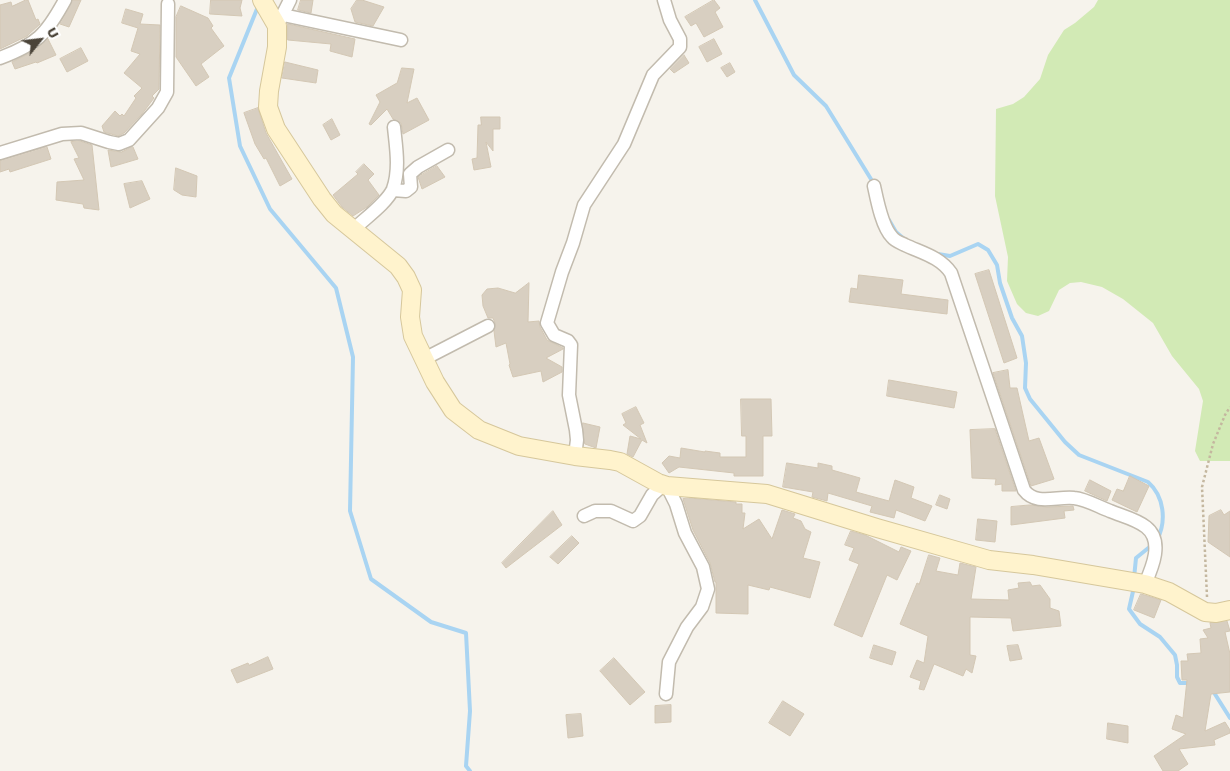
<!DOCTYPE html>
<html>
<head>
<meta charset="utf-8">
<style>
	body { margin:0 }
	#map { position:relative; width:1230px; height:771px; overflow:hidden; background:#f6f3ec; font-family:"Work Sans",sans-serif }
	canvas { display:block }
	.north { position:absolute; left:15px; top:15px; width:50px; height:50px; -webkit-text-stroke:4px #fff; paint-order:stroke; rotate:61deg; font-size:14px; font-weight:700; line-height:20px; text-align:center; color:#4b4439 }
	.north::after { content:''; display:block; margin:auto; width:18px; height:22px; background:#4b4439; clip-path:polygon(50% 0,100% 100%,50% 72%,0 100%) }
</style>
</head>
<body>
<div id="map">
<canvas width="1230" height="771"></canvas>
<div class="north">U</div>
</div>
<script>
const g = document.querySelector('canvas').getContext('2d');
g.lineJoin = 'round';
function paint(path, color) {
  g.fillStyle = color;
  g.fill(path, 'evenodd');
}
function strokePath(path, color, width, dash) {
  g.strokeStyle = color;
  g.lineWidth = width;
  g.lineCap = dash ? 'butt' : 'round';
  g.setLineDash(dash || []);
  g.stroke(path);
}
paint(new Path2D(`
	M1098,0H1230V461H1200L1195,451L1203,401L1199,389L1172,356L1153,323L1123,299L1102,287L1081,282L1070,283L1059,290L1049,311L1038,316L1026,313L1017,304L1007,281L1008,257L995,196L996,109L1013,104L1024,97L1040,79L1048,55L1064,30L1075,23L1094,7Z`), '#d2eab5');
strokePath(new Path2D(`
	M755,0L794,75L826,106L874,184
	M259,4L229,78L240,146L270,209L336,288L353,357L350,511L371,579L431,622L466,633L470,711L466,766L470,771
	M889,220L896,232L903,238
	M938,254L950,256L978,244L988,250L997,265L1000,283L1012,318L1022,336L1026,363L1025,388L1030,399L1065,442L1079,455L1148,482C1164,496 1167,521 1157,540
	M1134,578L1136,558L1152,545
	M1134,587L1129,609L1140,624L1160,637L1175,655L1177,665V677L1180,683H1191
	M1213,691L1230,718`), '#a9d4f2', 4);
const building = new Path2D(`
	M26,0H28L36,20L38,19L40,24L27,36L0,49V5L11,2L12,6Z
	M73,0H81L69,27L60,24Z
	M211,0H242L240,8L242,16L210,14Z
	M301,0H313L311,13L298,10Z
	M357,0H362L384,7L373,26L355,22L351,9Z
	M714,0L720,8L715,12L723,27L704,37L696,23L691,26L685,17Z
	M181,6L208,18L213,26L211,28L224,46L201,64L209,77L196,86L176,57V17Z
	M126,9L143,14L140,24L160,25L159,89L152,96L154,98L142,114L124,133L118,136L104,132L102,126L115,111L120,116L122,114L124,116L136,98L134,96L142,88L124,73L140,54L131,51L138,28L122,23Z
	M288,24L355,39L352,57L330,51L331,44L288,40Z
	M48,39L56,55L37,63L36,62L15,69L12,62L36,50Z
	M714,39L722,54L707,62L699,47Z
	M81,48L88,61L67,72L60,59Z
	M684,55L689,63L674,73L670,69Z
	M285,62L318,70L316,83L282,78Z
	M730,63L735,72L727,77L721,68Z
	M402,68L414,69L407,103L417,98L429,120L403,134L401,123L393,119L387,109L371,125L369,124L380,102L376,95L397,83Z
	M258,108L266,133L292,179L280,186L266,158L264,159L255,144L244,113Z
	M481,117H500V129H493V151L486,142L491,167L474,170L472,159L477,158L478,125H481Z
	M332,119L340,135L331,140L323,125Z
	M80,141L92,145L99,210L84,208L83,204L56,200L57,182L84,180L74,159L79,158L71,142Z
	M47,147L51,159L10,172L9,169L0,172V161Z
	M133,147L138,159L111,167L108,150L121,152Z
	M364,164L374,174L368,180L379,195L367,207L353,216L342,207L333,195L358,174L356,172Z
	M437,166L445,177L422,189L418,177Z
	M176,168L197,176L196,197L182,195L174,190Z
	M142,181L150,199L130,208L124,184Z
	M989,270L1017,358L1004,363L975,274Z
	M859,275L903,280L901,294L948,300L947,314L849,302L851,288L857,289Z
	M529,283L528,322L539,321L540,327L547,340L563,348V349L546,358L562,367V372L543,382L541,371L513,377L509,365L510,364L506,343L496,347L494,331L495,323L493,318H488L483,306L482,295L487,289L498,288L515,293Z
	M1008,370L1010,388H1017L1029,441L1039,438L1054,479L1031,486L993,373Z
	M889,380L957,392L954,408L887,396Z
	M741,399H771L772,436H763V476H734V473L679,467L669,473L662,463L669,456L680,458L681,448L705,452V451L720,453V457H746V436H742Z
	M636,407L644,423L640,425L647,443L642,440L633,457L627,454L630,436L641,439L623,425L626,423L622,414Z
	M583,423L600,427L596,448L585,444Z
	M995,429L1016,491H1002V484L995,485L996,479L972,478L970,430Z
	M787,463L818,468V463L832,466V470L860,478L856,492L889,501L895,480L914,487L911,498L932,506L925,521L896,510L894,518L870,512L872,506L828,493L827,501L812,497L813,492L783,487Z
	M1130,476L1149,486L1137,512L1112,500L1117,489L1123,491Z
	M1090,480L1111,491L1107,501L1085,491Z
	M940,495L950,499L947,509L936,505Z
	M689,498L736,502V504H742V513H745L743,529L759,519L772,539L782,510L795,514L793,518L801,521L805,529L811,532L803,558L820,562L810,598L770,587L769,590L748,585V614L716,613V582H715L710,563L693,530L683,499Z
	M1030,505L1047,507L1073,506L1074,510L1064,511L1065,518L1011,525V507Z
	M1221,510L1224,515L1230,511V557L1208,542L1209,516Z
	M553,511L562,525L506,568L502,563Z
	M978,519L997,521L995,542L976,540Z
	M851,531L865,535L899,552L901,547L911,551L897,580L887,575L862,637L834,625L859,564L849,560L854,548L845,545Z
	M572,536L579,543L558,564L550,557Z
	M929,555L940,558L936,571L958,575L960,563L976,567L971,599L1009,600L1008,590L1019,588L1018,583L1030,582L1032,586L1040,585L1050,599V608L1059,611L1061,626L1013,631L1011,618L970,617V655L976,656L972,673L966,669L963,676L934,664L924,690L919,689L921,681L910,677L917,660L924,663L928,636L900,624L917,583L919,584Z
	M1141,594L1161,600L1154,618L1134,610Z
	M1227,621L1230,631L1225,632L1230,654V692L1211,694L1205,731L1225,722L1230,730V733L1214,740L1215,745L1179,749L1188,764L1178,771H1163L1154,756L1186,734L1172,729L1176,715L1183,718L1187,680H1182L1181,661H1188L1187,654L1201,653L1200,639L1208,638L1203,630L1211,628L1210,623Z
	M874,645L896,652L892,665L870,658Z
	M1018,645L1022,659L1010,661L1007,646Z
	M268,657L273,669L237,683L231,670L248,663L249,665Z
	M614,658L645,692L630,705L600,671Z
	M783,701L804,714L790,736L769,723Z
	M671,705V722L655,723V706Z
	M581,714L583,736L568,738L566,715Z
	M1108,723L1128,726V743L1107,739Z`);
paint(building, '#d8cfc1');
strokePath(building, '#d3c7b4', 1);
const street = new Path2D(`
	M283,15L401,40
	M279,22L290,0
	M0,58C37,44 46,35 65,0
	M0,153L62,134L81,133L109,142L119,144L129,140L158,108L167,92L168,4
	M874,186C877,200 882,227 892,237C895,241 901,243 905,245C922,253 940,257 951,273L1024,490C1036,506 1057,496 1074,498C1086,499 1099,507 1110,511C1122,516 1136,519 1146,527C1164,541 1152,568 1145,584
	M393,190L406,191L411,187L410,174L418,167L448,150
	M353,230C364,219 387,203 393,189C400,169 396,147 394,127
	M424,359L488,326
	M575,456L577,440L576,430L569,395L571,345L568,341L554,335L547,323L562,272L573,243L584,205L624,144L653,75L680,47V39L670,20L664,0
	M584,516L595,511H611L633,521L640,516L652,495L663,485
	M666,694L669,662L687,627L702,607L708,589L703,567L685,533L676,504L667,486`);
const secondary = new Path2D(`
	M262,0L277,26V47L269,91L268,107L276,129L322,199L334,214L398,266L406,277L412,290L410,317L413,336L435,382L453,410L479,430L519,446L575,456L610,460L620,462L658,483L667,486L767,494L877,528L989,560L1033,565L1145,584L1169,592L1205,612L1216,613L1230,610`);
strokePath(street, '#c2bbae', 15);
strokePath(secondary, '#d6c79b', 20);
strokePath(new Path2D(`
	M1207,597L1202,487L1213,444L1225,415L1230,407`), '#c4b79f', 2.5, [2.5, 2.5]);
strokePath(street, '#fff', 12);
strokePath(secondary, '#fff3cd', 18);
</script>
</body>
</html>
